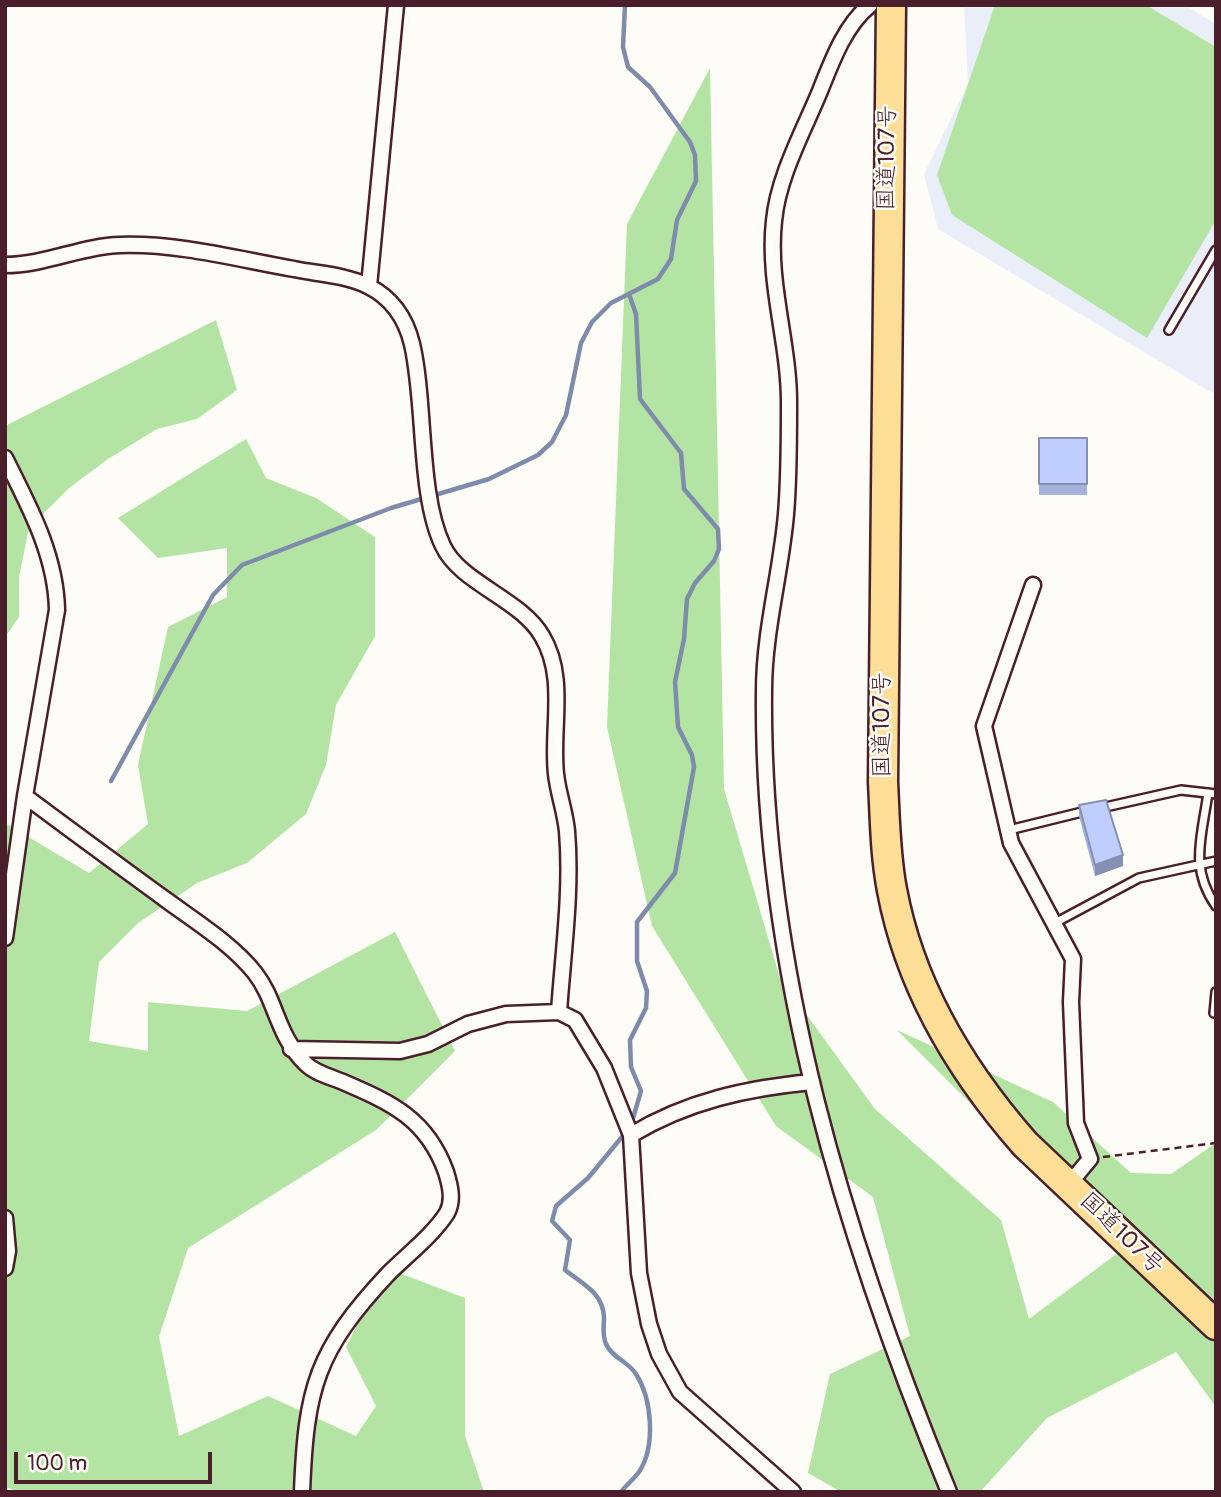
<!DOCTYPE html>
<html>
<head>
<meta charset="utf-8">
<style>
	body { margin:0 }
	#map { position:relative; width:1221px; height:1497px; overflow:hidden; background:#fdfcf7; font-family:Pangolin,sans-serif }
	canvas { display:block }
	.frame { position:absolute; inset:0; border:7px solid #4a1f2b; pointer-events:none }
	.scale { position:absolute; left:14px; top:1452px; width:198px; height:32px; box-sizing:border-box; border:4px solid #4a1f2b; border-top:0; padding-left:9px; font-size:21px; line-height:24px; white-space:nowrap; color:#4a1f2b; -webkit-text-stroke:5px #fdfcf7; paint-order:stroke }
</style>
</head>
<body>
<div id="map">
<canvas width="1221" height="1497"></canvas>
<div class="frame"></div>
<div class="scale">100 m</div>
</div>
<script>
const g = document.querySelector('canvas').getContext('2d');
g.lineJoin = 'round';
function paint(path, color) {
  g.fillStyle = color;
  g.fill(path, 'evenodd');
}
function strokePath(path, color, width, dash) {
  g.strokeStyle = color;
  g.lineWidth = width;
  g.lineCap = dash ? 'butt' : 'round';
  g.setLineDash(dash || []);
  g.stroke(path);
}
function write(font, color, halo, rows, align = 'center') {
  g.font = font + ' Pangolin,"Klee One",sans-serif';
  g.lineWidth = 5;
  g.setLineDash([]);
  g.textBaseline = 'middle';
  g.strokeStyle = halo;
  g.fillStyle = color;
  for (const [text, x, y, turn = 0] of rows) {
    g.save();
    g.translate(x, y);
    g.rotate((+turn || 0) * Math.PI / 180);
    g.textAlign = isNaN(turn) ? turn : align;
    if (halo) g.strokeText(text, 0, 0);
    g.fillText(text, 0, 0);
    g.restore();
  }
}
paint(new Path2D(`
	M964,5H1184L1216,24V395L938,229L924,174L968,84Z`), '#eaeef9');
paint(new Path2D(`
	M995,5H1146L1216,47V220L1147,338L952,215L937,175Z
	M710,68L724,789L780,978L875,1109L1001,1220L1029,1319L1119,1252L897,1030L1053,1102L1131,1173L1171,1174L1216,1143V1407L1176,1352L1047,1418L980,1492H841L808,1473L830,1374L910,1336L873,1197L776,1126L652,926L607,727L627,224Z
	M216,320L237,390L197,419L157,429L108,459L69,488L29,528L19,577V617L5,637V426Z
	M246,439L266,478L316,498L375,537V636L336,705L326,765L306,814L247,863L197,883L138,923L99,962L89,1041L148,1051V1002L247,1011L395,932L455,1051L376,1130L188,1248L159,1337L179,1436L268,1396L356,1436L376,1406L346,1347L386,1268L465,1298V1436L484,1492H20L5,1487V823L89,873L148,824L138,765L168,627L227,597V548L158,558L118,518Z`), '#b4e4a3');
strokePath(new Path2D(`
	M629,294L636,314L640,399L681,453L684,489L718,529L719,549L714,561L695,583L687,599L684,639L675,682L678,727L692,755L694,767L675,873L637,922V961L647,991L646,1008L630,1040L631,1067L641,1091L631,1125
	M111,781L213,595L242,565L391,508L489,479L538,455L552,442L566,415L581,343L592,322L611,303L658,279L671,259L677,220L696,181L695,155L690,142L650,87L628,67L623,47L625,5
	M621,1492C626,1485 634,1479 639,1472C656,1446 652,1399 636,1374C628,1361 612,1358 606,1344C602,1336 604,1325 604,1317C603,1293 583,1284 565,1270L570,1240L552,1221L556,1206L588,1178L626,1132`), '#7e8baa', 4.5);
const lane = new Path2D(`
	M1169,330L1216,250
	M1208,793C1202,836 1189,868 1216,906
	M1101,808L1181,790L1216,794
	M1009,830L1086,811
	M1053,924L1139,878L1216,861
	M1214,1013L1216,992`);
const street = new Path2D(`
	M870,5C845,25 832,61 820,91C803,132 778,177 774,221C767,283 790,345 789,406C789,442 789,479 786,514C781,573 764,631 764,691C761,967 845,1239 949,1492
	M5,265C45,265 82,246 120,245C178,243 237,259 294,269C318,274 346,275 368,286C392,298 406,319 412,344C426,404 418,494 443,546C460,583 521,599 542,636C567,677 551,728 556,774C558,793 565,811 567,831C572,891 563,953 559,1012
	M369,286L396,5
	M5,458C29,506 56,555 57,610L25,796L5,938
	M1033,585L984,726L1011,843L1073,959L1071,1002L1076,1123L1090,1159L1069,1184
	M25,796C73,832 121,867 169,902C198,923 233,945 255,973C277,1001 276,1035 306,1064C315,1073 331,1077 343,1082C392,1103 427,1119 446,1172C450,1185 454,1200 447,1213C433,1235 407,1255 388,1274C316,1351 306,1388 302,1492
	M291,1049L400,1051L428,1044L468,1024L506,1014L559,1012L575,1020L604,1068L631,1135L639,1273L649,1324L659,1354L680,1392L793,1492
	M631,1135C687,1101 748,1088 812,1082
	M5,1218L8,1251L5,1268`);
const highway = new Path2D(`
	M891,5L883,782C885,818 885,854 892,890C910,987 960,1070 1025,1144L1216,1325`);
strokePath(lane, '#4a1f2b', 12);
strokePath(street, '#4a1f2b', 19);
strokePath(highway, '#4a1f2b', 33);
strokePath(new Path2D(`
	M1103,1157L1216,1143`), '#4a1f2b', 2.5, [7, 5]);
strokePath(lane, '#fdfcf7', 7);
strokePath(street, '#fdfcf7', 14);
strokePath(highway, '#fcde96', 28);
paint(new Path2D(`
	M1039,438H1087V495H1039Z
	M1079,805L1123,866L1095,876L1079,816Z`), '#a4b1db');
paint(new Path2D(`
	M1123,855V866L1095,876V865Z`), '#8690b2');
const building = new Path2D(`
	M1039,438H1087V484H1039Z
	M1106,800L1123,855L1095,865L1079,805Z`);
paint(building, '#bfceff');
strokePath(building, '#8690b2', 2);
write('23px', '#4a1f2b', '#fdfcf7', [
	["国道107号",888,158,-89],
	["国道107号",883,725,-90],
	["国道107号",1121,1234,44]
]);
</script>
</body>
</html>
